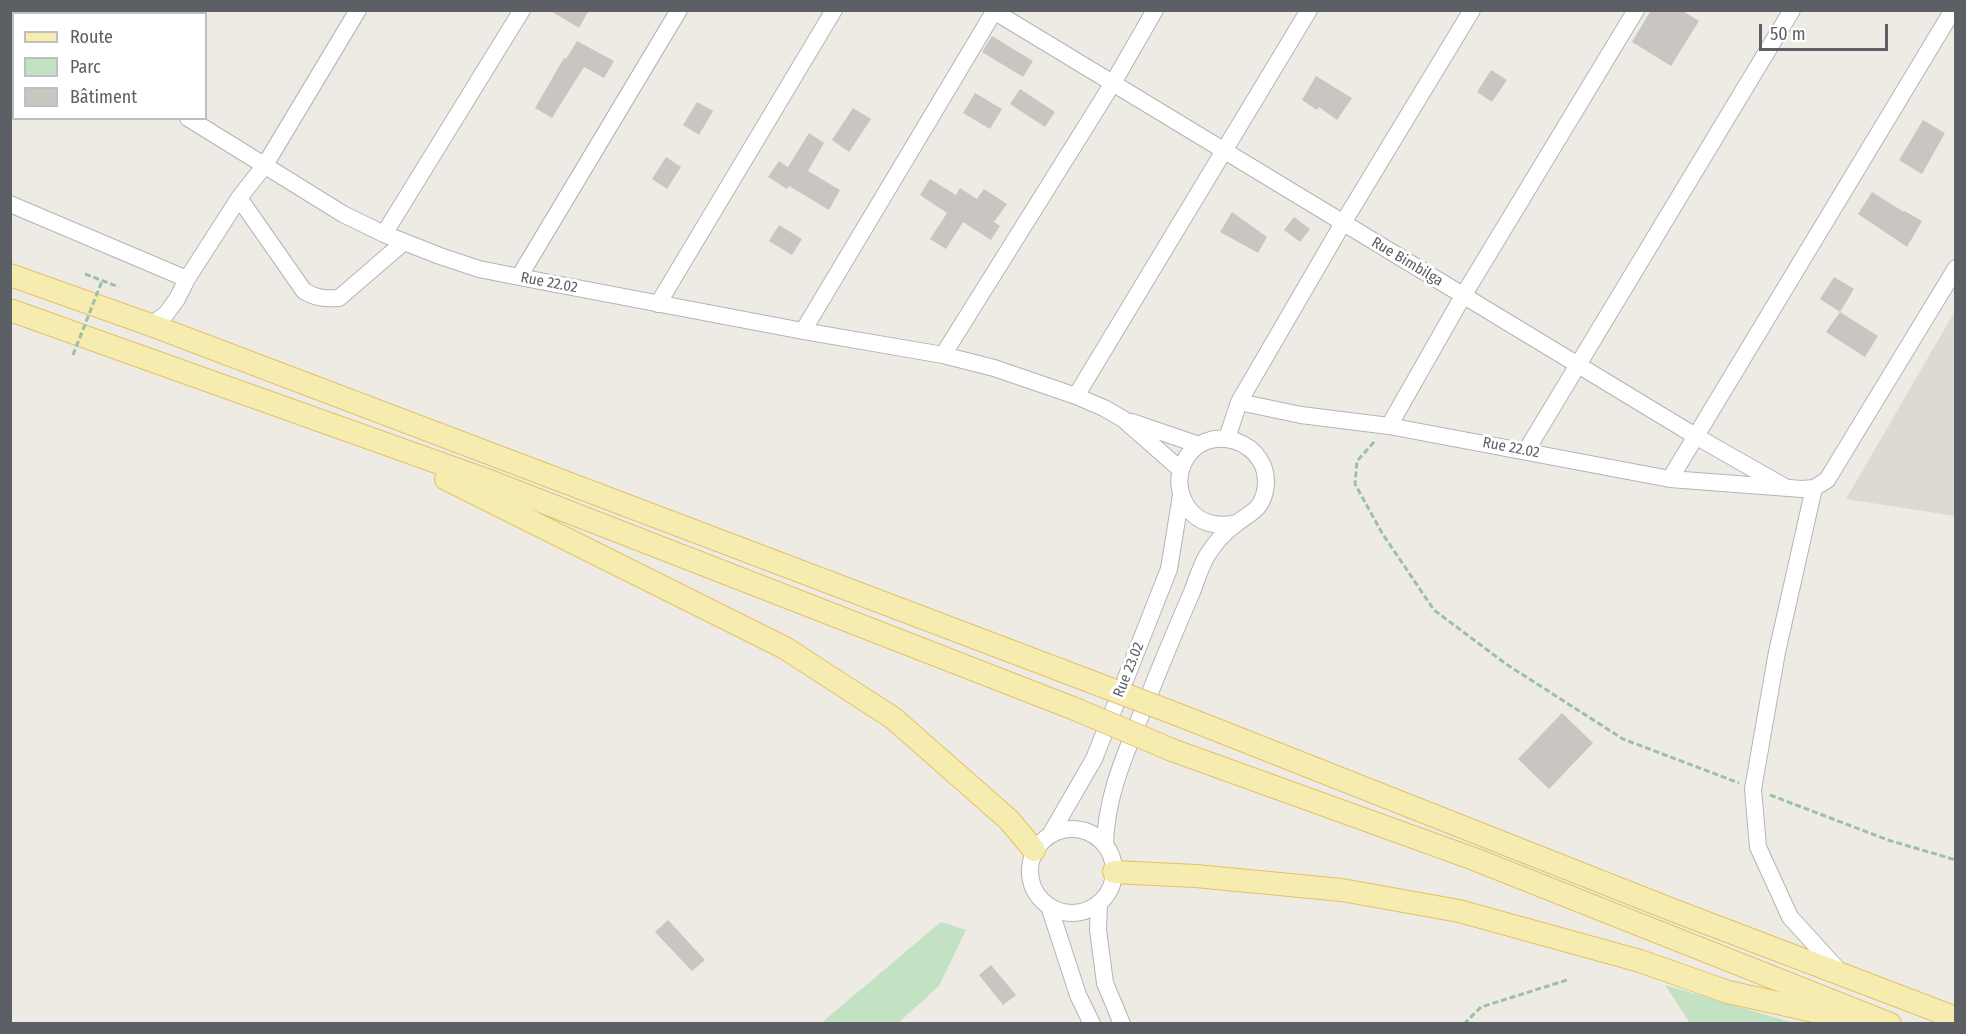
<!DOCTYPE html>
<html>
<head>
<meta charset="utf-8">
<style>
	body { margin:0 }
	#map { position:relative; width:1966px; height:1034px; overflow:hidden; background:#edebe4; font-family:"Fira Sans Condensed",sans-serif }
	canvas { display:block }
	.frame { position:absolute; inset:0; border:12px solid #5c5f63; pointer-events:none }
	.legend { position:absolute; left:12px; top:12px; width:195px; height:108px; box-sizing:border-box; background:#fff; border:2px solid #bebfc1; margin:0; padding:8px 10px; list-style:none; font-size:18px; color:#5c5f63 }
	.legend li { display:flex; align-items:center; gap:12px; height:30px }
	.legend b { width:30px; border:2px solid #bebfc1 }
	.scale { position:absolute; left:1759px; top:24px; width:129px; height:27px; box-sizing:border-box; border:3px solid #5c5f63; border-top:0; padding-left:8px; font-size:18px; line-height:21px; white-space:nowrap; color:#5c5f63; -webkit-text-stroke:4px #fff; paint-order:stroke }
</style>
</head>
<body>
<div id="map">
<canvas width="1966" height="1034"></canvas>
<div class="frame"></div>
<ul class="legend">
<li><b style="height:8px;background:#f7ecb0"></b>Route</li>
<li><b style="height:16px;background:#c3e2c4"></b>Parc</li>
<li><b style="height:16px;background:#c9c6c1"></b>Bâtiment</li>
</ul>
<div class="scale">50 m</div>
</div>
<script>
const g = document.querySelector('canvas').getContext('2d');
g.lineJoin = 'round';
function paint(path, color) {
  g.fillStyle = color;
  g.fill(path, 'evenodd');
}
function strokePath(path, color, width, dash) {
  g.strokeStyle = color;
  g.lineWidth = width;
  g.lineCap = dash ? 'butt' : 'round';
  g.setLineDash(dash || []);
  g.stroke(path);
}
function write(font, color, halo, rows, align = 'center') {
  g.font = font + ' "Fira Sans Condensed",sans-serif';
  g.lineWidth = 6;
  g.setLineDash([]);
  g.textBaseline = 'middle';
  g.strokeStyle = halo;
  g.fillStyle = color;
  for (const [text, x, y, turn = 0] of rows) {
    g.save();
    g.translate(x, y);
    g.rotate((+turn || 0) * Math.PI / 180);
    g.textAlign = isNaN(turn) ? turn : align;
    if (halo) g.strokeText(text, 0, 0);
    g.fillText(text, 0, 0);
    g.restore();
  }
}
paint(new Path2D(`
	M1955,311V516L1846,499Z`), '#dddad3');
paint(new Path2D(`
	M941,922L966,930L939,986L898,1023H821Z
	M1665,985L1794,1023H1690Z`), '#c3e2c4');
paint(new Path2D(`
	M549,10H589L579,28Z
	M1651,10H1681L1699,21L1671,66L1632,42Z
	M992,36L1033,61L1023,77L982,52Z
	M577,41L614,61L604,78L584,67L552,118L535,108L564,58L566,59Z
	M1491,70L1507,80L1492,102L1477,92Z
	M1316,76L1352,98L1337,120L1319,107L1317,110L1302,100Z
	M1020,89L1055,112L1045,127L1010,104Z
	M975,93L1002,109L990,129L963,113Z
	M697,102L713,111L699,135L683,125Z
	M853,108L871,119L849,152L832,140Z
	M1923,120L1945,133L1922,174L1899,160Z
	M809,133L824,143L808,171L840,190L829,210L789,186L787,189L768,177L779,161L788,167Z
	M666,157L681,167L667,189L652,179Z
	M930,179L956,195L960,188L977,199L984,189L1007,204L994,222L1000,226L991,240L963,222L946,249L930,239L947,213L920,195Z
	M1872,192L1904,212L1905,211L1922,221L1907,247L1858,214Z
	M1232,212L1267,237L1258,253L1220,232Z
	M1294,217L1310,229L1300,242L1284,230Z
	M779,225L802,239L792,255L769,241Z
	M1834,277L1854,289L1840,312L1820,299Z
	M1840,312L1878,336L1865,357L1826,332Z
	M1562,713L1593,743L1549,789L1518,759Z
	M668,920L705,960L692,971L655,932Z
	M991,965L1016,995L1003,1005L979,975Z`), '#c9c6c1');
const minor = new Path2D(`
	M992,10L1697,437L1785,487
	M10,12L14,14
	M30,14L31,10
	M190,14L192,10
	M188,118L343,214L384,234L440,256L479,269L519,277L803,331L943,355L994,368L1076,396L1104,408L1123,419L1181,470
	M239,198L304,291C316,298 325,299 339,298L404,242
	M10,204L187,279
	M384,234L522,10
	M519,277L679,10
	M658,304L834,10
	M151,325L166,314L177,299L187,279L239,198L265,165L358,10
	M803,331L995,10
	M943,355L1113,83L1155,10
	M1076,396L1309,10
	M1239,402L1301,415L1389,426L1670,479L1802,489L1814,488L1827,480L1956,268
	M1132,422L1199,445
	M1389,426L1463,296L1636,10
	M1227,438L1239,402L1343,223L1472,10
	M1526,451L1792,10
	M1670,479L1953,10
	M1814,488L1777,652L1753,789L1758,847L1790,917L1841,973
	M1030 871a42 42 0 1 1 84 0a42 42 0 1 1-84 0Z
	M1050,835L1094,759L1169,569L1181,495
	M1105,845C1106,796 1125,755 1143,710C1159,670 1175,631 1192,592C1197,579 1201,565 1208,554C1215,543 1226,531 1236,524C1249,513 1261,511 1265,491C1275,441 1204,417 1183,464C1173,487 1185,516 1209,523C1219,526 1227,525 1236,523
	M1099,903L1098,930L1105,983L1122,1024
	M1049,906L1078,995L1092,1024`);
const major = new Path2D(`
	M10,275L151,325L1084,679
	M10,310L484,479L1075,709
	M446,479L785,648L893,718L1009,820L1034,850
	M1184,717L1670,909L1956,1018
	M1172,750L1474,859L1890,1024
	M1114,872L1196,876L1342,890L1459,911L1640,961L1728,992L1872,1024`);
strokePath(minor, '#b2b4b8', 18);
strokePath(major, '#e3c167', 24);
strokePath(new Path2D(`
	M85,274L119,287
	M1374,442L1357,461L1355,484L1382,533L1434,610L1506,664L1623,739L1739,783
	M1770,795L1888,840L1956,860
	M1464,1024L1481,1007L1567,980`), '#9cc0a6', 3, [6, 3]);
strokePath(minor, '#fff', 16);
strokePath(major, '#f7ecb0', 22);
const majorBridge = new Path2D(`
	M1084,679L1184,717
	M1075,709L1172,750`);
strokePath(majorBridge, '#e3c167', 24, []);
strokePath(new Path2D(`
	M73,355L102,281`), '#9cc0a6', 3, [6, 3]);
strokePath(majorBridge, '#f7ecb0', 22);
write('15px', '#5c5f63', '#fff', [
	["Rue Bimbilga",1407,262,31],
	["Rue 22.02",549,283,11],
	["Rue 22.02",1511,448,11],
	["Rue 23.02",1129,670,-68]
]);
</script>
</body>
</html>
